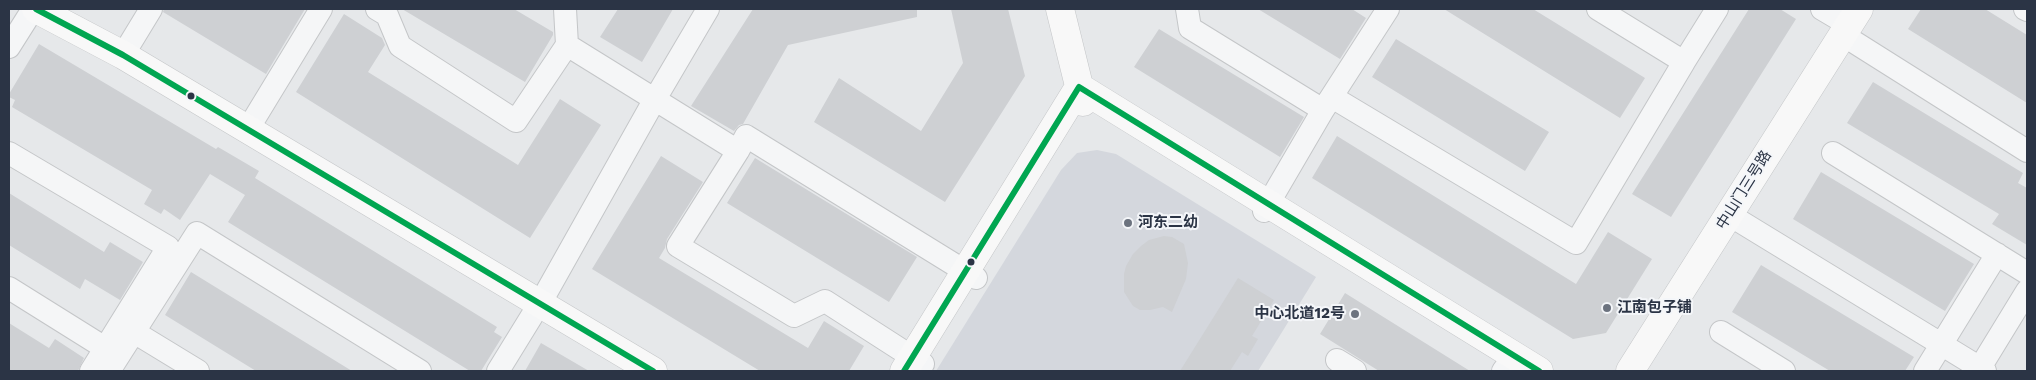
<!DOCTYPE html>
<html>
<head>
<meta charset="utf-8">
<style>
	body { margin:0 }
	#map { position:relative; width:2036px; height:380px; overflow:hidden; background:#e6e8ea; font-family:"Work Sans",sans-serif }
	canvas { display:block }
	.frame { position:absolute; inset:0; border:10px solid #2b3445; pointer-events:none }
</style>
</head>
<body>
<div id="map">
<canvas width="2036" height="380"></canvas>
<div class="frame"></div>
</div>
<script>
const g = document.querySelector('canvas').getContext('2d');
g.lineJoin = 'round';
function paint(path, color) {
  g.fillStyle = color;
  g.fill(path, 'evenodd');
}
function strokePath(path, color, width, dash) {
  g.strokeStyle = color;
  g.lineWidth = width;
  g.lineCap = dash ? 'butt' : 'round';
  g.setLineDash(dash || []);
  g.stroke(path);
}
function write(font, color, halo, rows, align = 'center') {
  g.font = font + ' "Work Sans","Noto Sans SC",sans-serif';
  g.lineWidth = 4;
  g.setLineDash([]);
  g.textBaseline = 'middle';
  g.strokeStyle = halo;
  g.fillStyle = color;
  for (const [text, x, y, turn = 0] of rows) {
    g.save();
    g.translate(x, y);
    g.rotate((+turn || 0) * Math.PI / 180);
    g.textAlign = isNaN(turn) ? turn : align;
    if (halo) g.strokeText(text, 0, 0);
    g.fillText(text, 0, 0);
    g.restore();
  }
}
paint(new Path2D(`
	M1097,150L1116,154L1316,277L1258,371H936L1061,170L1077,153Z`), '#d4d7dd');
paint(new Path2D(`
	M164,9H305L266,74L163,12Z
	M402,9H514L553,32V35L525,82Z
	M618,9H673L642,62L600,37Z
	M753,9H917V17L788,45L743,124L739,125L734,131L691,106Z
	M951,9H1008L1025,76L945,202L814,122L839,78L921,131L963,63Z
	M1258,9H1352L1366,18L1340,59Z
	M1444,9H1533L1645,78L1620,118Z
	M1749,9H1780L1796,19L1671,217L1632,194Z
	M1921,9H1985L2027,35V103L1908,29Z
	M344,14L382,38L385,45L368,72L518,165L560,99L601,125L530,238L296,92Z
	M1159,29L1304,117L1280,157L1134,67Z
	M1396,39L1549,132L1525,171L1372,77Z
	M39,44L216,149L218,147L259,171L255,178L497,327L494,332L502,337L481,371H470L228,222L245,195L210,174L180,220L164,209L161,214L144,204L152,190L12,107L15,100L9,97V94Z
	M1873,82L2023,173L2018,183L2027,188V245L1992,224L1999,214L1847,123Z
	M1337,136L1576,284L1608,232L1652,259L1606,333L1573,339L1312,178Z
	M661,156L703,182L667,239L665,248L659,258L808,348L824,321L864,346L849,371H760L592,269Z
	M755,158L917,257L889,302L727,203Z
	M1821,172L1974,264L1945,311L1793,219Z
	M9,193L104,252L110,242L143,262L120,300L85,279L80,289L9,245Z
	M1164,236L1172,237L1184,244L1188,263L1186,279L1172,312L1163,307L1150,310H1140L1133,306L1124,292V274L1126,266L1133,254L1141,246L1149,240Z
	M1761,265L1914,357L1905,371H1830L1732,312Z
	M191,272L352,371H256L165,315Z
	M1238,278L1274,300L1252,336L1258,339L1248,356L1242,352L1230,371H1180Z
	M1345,293L1470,371H1379L1320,334Z
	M9,323L49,348L55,339L84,358L78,371H9Z
	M541,343L589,371H525Z`), '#ced0d3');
const street = new Path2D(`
	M377,9L387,15L400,46L516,121L567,45L565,9
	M1187,9L1190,28L1323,110
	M1598,9L1684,62L1717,9
	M1822,9L1849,25
	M2025,9L2027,10
	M1843,35L2027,151
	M567,45L738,151L746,136L976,278
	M9,47L33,9
	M123,55L151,9
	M1332,97L1576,243L1684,62
	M248,129L321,9
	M738,151L678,246L794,316L825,301L923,364
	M9,153L168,247L91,371
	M1833,153L2027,273
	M1264,211L1323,110L1388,9
	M1728,214L1985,371
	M9,288L105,348
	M134,332L198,371
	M1721,332L1784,371
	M1337,360L1355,371
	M109,371L197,233L420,371
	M498,371L546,293L655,99L708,9
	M1503,371L1514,356
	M1925,371L1997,254
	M1978,371L2027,291`);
const secondary = new Path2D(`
	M36,9L123,55L653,371
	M1060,9L1083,102
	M1079,87L1539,371
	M904,371L1079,87
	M1630,371L1859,9`);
strokePath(street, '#c4c6c8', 24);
strokePath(secondary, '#c4c6c8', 29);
strokePath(street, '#f5f6f7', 22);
strokePath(secondary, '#f8f8f8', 28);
strokePath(new Path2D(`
	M36,9L123,55L653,371
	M904,371L1079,87L1539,371`), '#00a651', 6);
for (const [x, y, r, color] of [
	[191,96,4.5,"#2b3445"],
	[1128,223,5,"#6c737f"],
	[971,262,4.5,"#2b3445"],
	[1607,308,5,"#6c737f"],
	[1355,314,5,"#6c737f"]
]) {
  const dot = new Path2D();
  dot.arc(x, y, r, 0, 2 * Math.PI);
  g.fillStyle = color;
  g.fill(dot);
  strokePath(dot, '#f4f6f9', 2);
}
write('15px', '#2b3445', '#f4f6f9', [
	["中山门三号路",1744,190,-58]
]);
write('bold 15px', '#2b3445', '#f4f6f9', [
	["河东二幼",1138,223],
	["江南包子铺",1617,308],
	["中心北道12号",1345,314,"right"]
], 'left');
</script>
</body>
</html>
